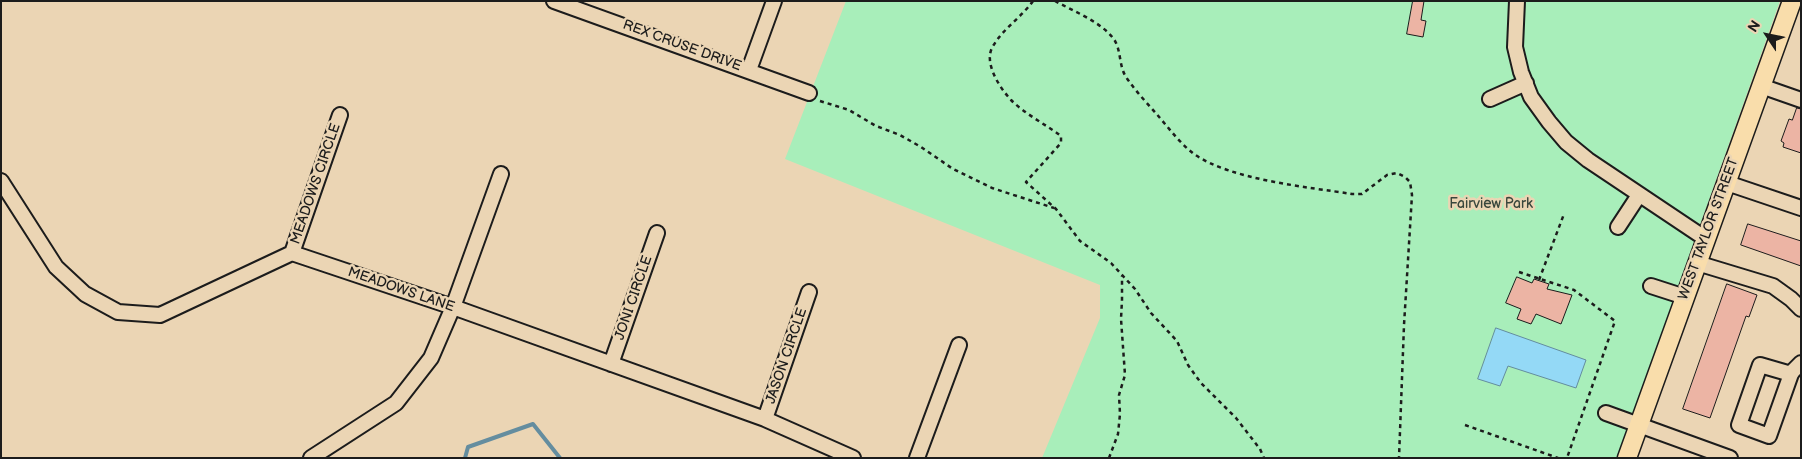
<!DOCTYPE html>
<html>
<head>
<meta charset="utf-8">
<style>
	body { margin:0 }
	#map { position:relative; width:1802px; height:459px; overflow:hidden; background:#ebd5b4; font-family:"Balsamiq Sans",sans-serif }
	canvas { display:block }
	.frame { position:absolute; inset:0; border:2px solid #1c1c1c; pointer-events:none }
	.north { position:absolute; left:1742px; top:10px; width:50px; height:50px; -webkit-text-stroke:4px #ebd5b4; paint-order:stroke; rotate:304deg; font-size:14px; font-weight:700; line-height:20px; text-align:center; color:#1c1c1c }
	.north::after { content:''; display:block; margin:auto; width:18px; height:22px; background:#1c1c1c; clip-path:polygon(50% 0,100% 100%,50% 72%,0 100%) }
</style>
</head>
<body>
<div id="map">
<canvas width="1802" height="459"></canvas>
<div class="frame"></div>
<div class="north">N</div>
</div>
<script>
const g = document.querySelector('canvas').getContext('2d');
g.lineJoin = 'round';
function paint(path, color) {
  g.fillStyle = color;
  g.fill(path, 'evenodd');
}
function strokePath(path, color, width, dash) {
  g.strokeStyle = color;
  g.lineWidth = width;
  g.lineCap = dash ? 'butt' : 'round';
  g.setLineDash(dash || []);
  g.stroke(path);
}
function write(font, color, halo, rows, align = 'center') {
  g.font = font + ' "Balsamiq Sans",sans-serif';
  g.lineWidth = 5;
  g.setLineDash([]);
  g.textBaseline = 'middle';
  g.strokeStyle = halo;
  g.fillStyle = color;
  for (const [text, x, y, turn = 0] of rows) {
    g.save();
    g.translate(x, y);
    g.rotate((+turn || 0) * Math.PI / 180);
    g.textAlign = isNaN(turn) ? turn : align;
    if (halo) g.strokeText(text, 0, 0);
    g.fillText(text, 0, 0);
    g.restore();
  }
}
paint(new Path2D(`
	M846,1H1780L1617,458H1042L1100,318V285L785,159Z`), '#a8eeba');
const water = new Path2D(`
	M1496,328L1586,360L1576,388L1508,366L1500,386L1478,379Z`);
paint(water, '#94d9f6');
strokePath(water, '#648d9f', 1);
strokePath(new Path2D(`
	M465,458L468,447L533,424L560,458`), '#648d9f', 4);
const building = new Path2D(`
	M1413,1H1424L1421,20L1426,21L1423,37L1407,34Z
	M1797,108L1801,109V153L1783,147L1784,143L1781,141L1789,119L1792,120Z
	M1748,224L1801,241V266L1741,245Z
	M1517,277L1532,283L1534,279L1549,284L1547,289L1572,295L1561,324L1536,314L1531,324L1517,319L1521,309L1506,303Z
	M1727,284L1757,295L1749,317L1746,316L1710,418L1683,409Z`);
paint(building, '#ecb4a4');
strokePath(building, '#1c1c1c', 1);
const minor = new Path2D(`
	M554,1L809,93
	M1517,1L1515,47L1521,72L1531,97L1549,122L1566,142L1588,160L1706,239
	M749,70L774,1
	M1761,86L1801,100
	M1490,99L1526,83
	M1,181L56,267L85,294L118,312L160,315L292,253L453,307L765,419L853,458
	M1727,183L1801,208
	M1618,227L1639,195
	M292,253L340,115
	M1697,263L1773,286L1791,299L1801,309
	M1651,286L1685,297
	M611,364L657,233
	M1791,374L1760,365L1739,425L1769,436L1791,374L1793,371L1801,363
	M1606,413L1730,458
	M765,419L809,292
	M311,458L396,403L431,358L453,307L501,174
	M917,458L959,345`);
const major = new Path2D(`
	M1627,458L1792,1`);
strokePath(minor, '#1c1c1c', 18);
strokePath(major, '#1c1c1c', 21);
strokePath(new Path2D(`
	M1033,1C1021,18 1002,29 992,48C984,64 1000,88 1011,100C1025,114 1045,124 1061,136V143L1026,182L1056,209L1080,241L1111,263L1135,289L1151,313L1177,341L1188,365L1201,383L1236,418L1260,449L1264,458
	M1055,1C1073,11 1104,23 1115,41C1121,51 1119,66 1126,77C1136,92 1149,105 1160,118C1171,131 1181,144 1194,154C1231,180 1308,187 1352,194H1362L1387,175L1397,173L1405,177L1410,182L1412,195L1404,325L1399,458
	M820,101L849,110L876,126L900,135L921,147L953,169L992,188L1054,208
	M1519,272L1574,290L1615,321L1567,458
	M1539,280L1564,214
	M1465,425L1558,458
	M1109,458L1118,434L1120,414L1119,395L1125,375L1121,319L1122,300V276`), '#1c1c1c', 2.5, [4, 4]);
strokePath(minor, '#ebd5b4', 14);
strokePath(major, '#f9ddab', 18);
write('14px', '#1c1c1c', '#ebd5b4', [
	["REX CRUSE DRIVE",682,46,20],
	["MEADOWS CIRCLE",316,184,-71],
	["WEST TAYLOR STREET",1709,229,-70],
	["MEADOWS LANE",401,290,19],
	["JONI CIRCLE",634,298,-71],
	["JASON CIRCLE",787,356,-71]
]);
write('14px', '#38463c', '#ebd5b4', [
	["Fairview Park",1491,204]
]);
</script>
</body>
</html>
